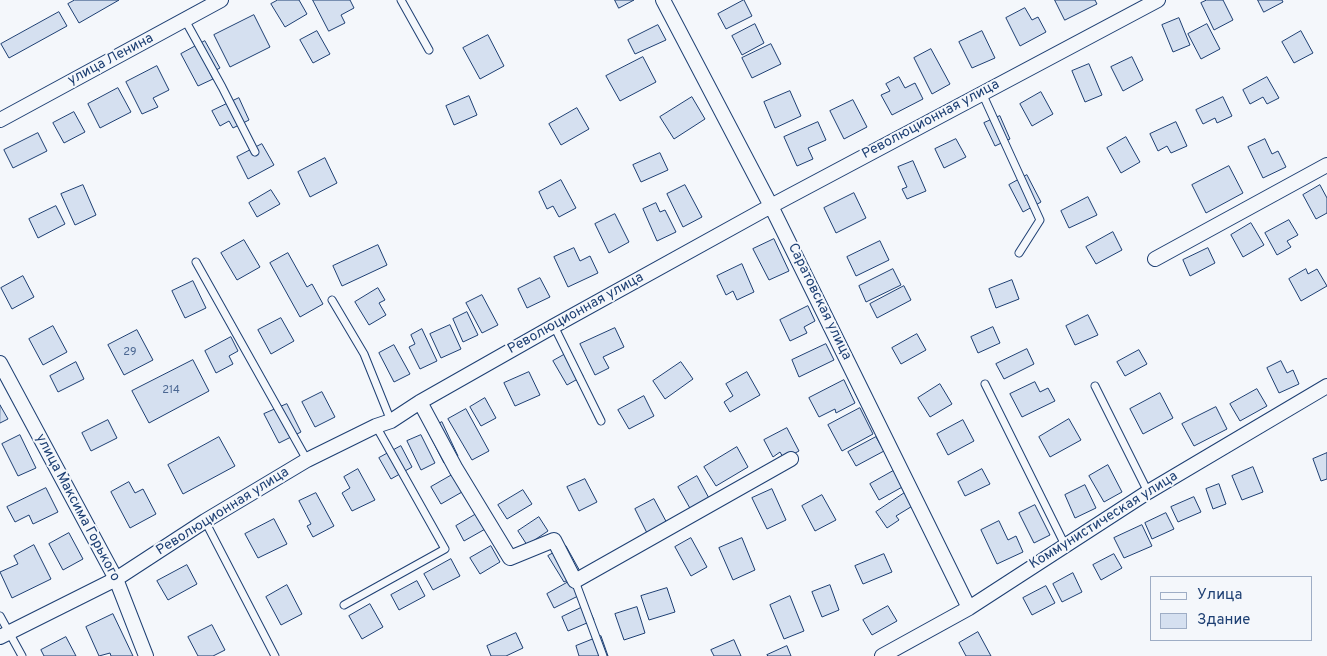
<!DOCTYPE html>
<html>
<head>
<meta charset="utf-8">
<style>
	body { margin:0 }
	#map { position:relative; width:1327px; height:656px; overflow:hidden; background:#f4f7fb; font-family:Overpass,sans-serif }
	canvas { display:block }
	.legend { position:absolute; left:1150px; top:576px; width:162px; height:65px; box-sizing:border-box; background:#f4f7fb; border:1px solid #9eadc5; margin:0; padding:6px 9px; list-style:none; font-size:15px; color:#1d3f73 }
	.legend li { display:flex; align-items:center; gap:10px; height:25px }
	.legend b { width:25px; border:1px solid #9eadc5 }
</style>
</head>
<body>
<div id="map">
<canvas width="1327" height="656"></canvas>
<ul class="legend">
<li><b style="height:6px;background:#f4f7fb"></b>Улица</li>
<li><b style="height:14px;background:#d5e0f0"></b>Здание</li>
</ul>
</div>
<script>
const g = document.querySelector('canvas').getContext('2d');
g.lineJoin = 'round';
function paint(path, color) {
  g.fillStyle = color;
  g.fill(path, 'evenodd');
}
function strokePath(path, color, width, dash) {
  g.strokeStyle = color;
  g.lineWidth = width;
  g.lineCap = dash ? 'butt' : 'round';
  g.setLineDash(dash || []);
  g.stroke(path);
}
function write(font, color, halo, rows, align = 'center') {
  g.font = font + ' Overpass,sans-serif';
  g.lineWidth = 4;
  g.setLineDash([]);
  g.textBaseline = 'middle';
  g.strokeStyle = halo;
  g.fillStyle = color;
  for (const [text, x, y, turn = 0] of rows) {
    g.save();
    g.translate(x, y);
    g.rotate((+turn || 0) * Math.PI / 180);
    g.textAlign = isNaN(turn) ? turn : align;
    if (halo) g.strokeText(text, 0, 0);
    g.fillText(text, 0, 0);
    g.restore();
  }
}
const building = new Path2D(`
	M75,0H119L79,23L68,4Z
	M278,0H299L307,14L285,27L271,4Z
	M313,0H350L354,8L341,15L345,23L329,31Z
	M615,0H634L619,8Z
	M744,0L752,16L726,29L718,14Z
	M1055,0H1095L1097,4L1065,20Z
	M1207,0H1223L1233,20L1214,30L1201,3Z
	M1258,0H1282L1283,2L1264,12Z
	M1025,8L1032,20L1038,17L1046,32L1020,46L1006,18Z
	M59,12L67,26L9,58L1,44Z
	M254,15L270,47L230,67L214,35Z
	M1179,18L1190,45L1173,52L1162,25Z
	M755,24L764,43L742,55L732,36Z
	M1207,24L1220,49L1201,59L1188,34Z
	M658,25L666,40L635,54L628,40Z
	M317,31L330,54L313,63L300,40Z
	M982,31L995,58L972,68L959,42Z
	M1301,31L1313,53L1294,63L1282,42Z
	M488,35L504,66L480,79L463,48Z
	M205,41L220,68L210,73L213,79L198,86L181,54Z
	M771,44L781,64L752,78L742,58Z
	M931,49L950,84L932,94L914,58Z
	M643,57L656,82L620,101L606,76Z
	M1132,57L1143,80L1123,91L1111,67Z
	M1089,64L1102,95L1085,102L1072,71Z
	M157,66L169,90L153,98L158,107L142,114L126,82Z
	M899,77L905,88L915,83L923,99L892,115L881,95L890,91L886,84Z
	M1267,77L1279,98L1267,104L1263,97L1250,104L1243,90Z
	M118,88L131,112L100,128L88,104Z
	M790,91L801,116L775,128L764,102Z
	M1041,92L1053,114L1032,126L1020,104Z
	M469,96L477,115L454,125L446,106Z
	M692,97L705,119L674,139L660,117Z
	M1223,97L1232,116L1217,123L1215,118L1203,124L1196,110Z
	M239,98L249,120L233,128L229,121L220,126L212,111Z
	M853,100L867,127L844,139L830,111Z
	M577,108L589,129L561,145L549,124Z
	M74,112L85,132L64,143L53,123Z
	M1000,116L1010,139L995,146L984,123Z
	M818,122L826,140L808,148L813,159L797,166L784,137Z
	M1176,122L1187,146L1171,153L1167,146L1158,151L1150,134Z
	M38,133L47,151L13,168L4,150Z
	M1126,137L1140,162L1121,173L1107,148Z
	M956,139L966,157L944,168L935,149Z
	M1265,139L1272,154L1278,151L1286,167L1263,178L1248,147Z
	M262,144L274,165L248,179L237,157Z
	M660,153L668,170L641,182L633,165Z
	M325,158L337,183L310,197L298,172Z
	M913,161L926,191L907,199L902,189L907,187L898,167Z
	M1229,166L1243,193L1206,213L1192,185Z
	M1027,175L1041,202L1023,212L1009,185Z
	M561,180L576,208L559,217L553,206L547,209L539,192Z
	M83,185L96,215L75,225L61,194Z
	M685,185L702,217L683,227L667,194Z
	M1320,185L1327,198V213L1316,219L1303,195Z
	M271,190L280,204L257,217L249,203Z
	M854,193L866,218L836,233L824,208Z
	M1088,197L1097,215L1069,228L1061,211Z
	M656,203L660,212L665,210L676,232L657,241L643,209Z
	M56,206L65,224L38,238L29,219Z
	M615,214L629,242L609,253L595,224Z
	M1289,220L1298,235L1287,241L1291,247L1277,255L1265,233Z
	M1251,223L1264,245L1243,257L1231,235Z
	M1113,232L1122,250L1096,264L1086,247Z
	M774,239L789,271L769,280L753,249Z
	M244,240L260,267L237,280L221,253Z
	M880,241L889,260L856,276L847,257Z
	M378,245L387,265L342,286L333,266Z
	M574,248L580,261L590,256L598,273L568,287L554,257Z
	M1208,248L1215,263L1190,276L1183,260Z
	M288,253L307,287L312,284L323,304L300,317L270,263Z
	M742,264L754,292L737,300L733,291L726,295L717,276Z
	M893,269L901,285L866,302L859,286Z
	M1306,269L1308,274L1317,269L1327,286L1301,301L1289,279Z
	M23,276L34,297L12,309L1,288Z
	M540,278L550,297L527,308L518,289Z
	M1012,280L1019,299L996,308L989,289Z
	M193,281L206,308L185,318L172,291Z
	M904,286L911,300L877,318L870,304Z
	M378,288L385,300L379,303L386,315L369,325L355,302Z
	M482,295L498,325L482,333L466,303Z
	M808,306L815,321L804,327L807,333L790,341L780,320Z
	M467,312L478,335L463,342L453,319Z
	M1088,315L1098,335L1075,345L1066,326Z
	M281,318L294,341L271,354L258,330Z
	M450,325L461,349L441,358L430,334Z
	M53,326L67,352L43,365L29,339Z
	M993,327L1000,343L978,353L971,337Z
	M615,328L624,347L603,357L609,368L595,375L580,344Z
	M422,329L437,361L420,369L409,347L415,344L411,335Z
	M137,330L153,360L124,375L108,345Z
	M917,334L926,350L901,364L892,348Z
	M231,337L238,351L229,356L233,364L216,373L205,351Z
	M826,344L834,360L799,377L792,360Z
	M394,345L410,374L394,382L379,353Z
	M1027,349L1034,364L1004,379L996,364Z
	M1139,350L1147,364L1125,376L1117,362Z
	M569,352L583,376L567,385L553,361Z
	M193,360L209,391L149,423L132,391Z
	M1281,361L1287,373L1293,370L1299,384L1279,393L1267,368Z
	M76,362L84,379L58,392L50,376Z
	M681,362L693,379L665,399L653,381Z
	M529,372L540,395L515,406L504,383Z
	M747,372L760,395L730,412L724,402L733,396L726,384Z
	M844,380L855,403L836,413L835,409L819,417L809,398Z
	M1035,382L1040,392L1048,388L1055,401L1022,417L1010,394Z
	M940,384L952,404L930,417L918,398Z
	M1257,389L1267,406L1240,421L1230,404Z
	M322,392L335,417L315,427L302,402Z
	M1160,393L1173,418L1143,434L1130,409Z
	M644,396L654,416L629,429L618,410Z
	M485,398L496,418L481,426L470,407Z
	M287,404L301,432L279,443L264,414Z
	M0,405L8,419L0,423Z
	M1216,407L1227,429L1194,446L1182,424Z
	M860,408L873,434L842,451L828,425Z
	M466,409L489,451L472,460L448,419Z
	M1069,419L1081,440L1050,457L1039,437Z
	M108,420L117,438L91,451L82,433Z
	M963,420L974,441L948,455L937,434Z
	M442,422L458,456L444,463L427,430Z
	M787,428L799,451L784,459L780,452L773,457L764,440Z
	M20,435L36,468L18,476L2,444Z
	M421,435L435,463L421,470L407,441Z
	M219,437L235,466L183,494L168,465Z
	M876,437L884,451L856,466L848,452Z
	M401,446L412,467L391,479L379,458Z
	M737,447L748,467L716,486L704,467Z
	M1327,453V479L1321,481L1313,459Z
	M1108,465L1122,492L1104,502L1089,476Z
	M1253,467L1263,492L1242,500L1232,476Z
	M358,469L375,500L352,511L342,493L350,488L344,477Z
	M982,469L990,484L965,496L958,482Z
	M895,470L904,486L879,500L870,484Z
	M459,471L469,488L441,504L431,487Z
	M697,476L710,500L691,510L678,487Z
	M585,479L597,502L579,511L567,487Z
	M129,482L135,493L143,489L156,514L130,528L111,492Z
	M1219,484L1226,504L1213,509L1206,489Z
	M1085,485L1096,508L1075,518L1065,495Z
	M46,488L58,512L33,524L29,515L15,522L7,507Z
	M772,489L786,520L767,529L752,498Z
	M523,490L532,504L507,519L498,505Z
	M906,492L914,505L896,516L899,520L887,528L876,512Z
	M316,493L334,526L313,537L307,526L311,524L299,501Z
	M822,495L836,520L815,531L802,506Z
	M1194,497L1201,512L1178,522L1171,507Z
	M654,499L668,525L648,535L635,509Z
	M1035,505L1050,535L1034,543L1019,513Z
	M478,513L487,528L464,541L456,526Z
	M1166,513L1174,529L1152,539L1145,523Z
	M539,517L548,531L527,545L518,531Z
	M274,519L287,544L258,558L245,534Z
	M999,521L1008,540L1016,536L1023,552L997,564L981,530Z
	M1142,525L1152,546L1124,558L1114,538Z
	M69,533L83,559L63,570L49,544Z
	M691,538L707,567L691,576L675,547Z
	M742,538L755,570L733,580L719,548Z
	M34,545L51,579L12,598L0,572L18,564L14,556Z
	M491,546L500,562L480,574L470,558Z
	M566,546L581,573L564,582L548,556Z
	M884,554L892,572L863,584L855,566Z
	M1114,554L1122,568L1101,580L1093,565Z
	M451,559L460,576L433,590L424,574Z
	M187,565L197,584L168,600L157,581Z
	M1073,573L1082,592L1062,602L1053,584Z
	M572,580L580,595L554,608L547,594Z
	M417,581L425,596L399,610L391,595Z
	M287,585L302,614L281,625L266,597Z
	M830,585L839,610L822,617L812,592Z
	M1046,586L1055,603L1032,615L1023,598Z
	M667,588L675,612L649,620L641,596Z
	M790,596L804,631L784,639L770,605Z
	M370,604L383,627L362,639L349,616Z
	M587,605L594,620L568,631L562,617Z
	M888,606L897,621L872,635L863,620Z
	M637,607L645,633L624,640L615,614Z
	M113,614L133,656H111L110,653L99,656L86,627Z
	M212,625L225,650L213,656H198L188,637Z
	M978,632L991,656H966L959,643Z
	M516,633L523,648L506,656H491L487,646Z
	M601,636L608,656H579L576,646Z
	M66,637L76,656H44L41,650Z
	M734,640L741,656H714L711,650Z
	M787,646L791,656H768L767,655Z`);
paint(building, '#d5e0f0');
strokePath(building, '#1d3f73', 1);
const service = new Path2D(`
	M401,0L429,50
	M185,20L222,87L255,152
	M982,93L1040,220L1019,253
	M196,262L307,460
	M332,300L364,354L391,421
	M554,326L601,421
	M985,384L1065,545
	M1095,386L1148,492
	M205,521L275,656
	M575,581L603,656
	M344,605L445,549L376,426
	M0,616L22,656`);
const minor = new Path2D(`
	M663,0L771,206L969,608
	M0,120L221,0
	M1155,259L1327,165
	M0,363L116,579L146,656
	M420,402L456,469L510,558L554,540L575,581L791,459
	M0,637L116,579L205,521L307,460L376,426L391,421L420,402L554,326L771,206L1158,0
	M882,656L969,608L1148,492L1327,386`);
strokePath(service, '#1d3f73', 9);
strokePath(minor, '#1d3f73', 16);
strokePath(service, '#f4f7fb', 7);
strokePath(minor, '#f4f7fb', 14);
write('11px', '#4b6792', null, [
	["29",130,353],
	["214",171,391]
]);
write('14px', '#1d3f73', '#f4f7fb', [
	["улица Ленина",111,60,-28],
	["Революционная улица",931,120,-28],
	["Саратовская улица",819,302,64],
	["Революционная улица",576,314,-29],
	["улица Максима Горького",77,508,62],
	["Революционная улица",223,512,-32],
	["Коммунистическая улица",1104,521,-32]
]);
</script>
</body>
</html>
